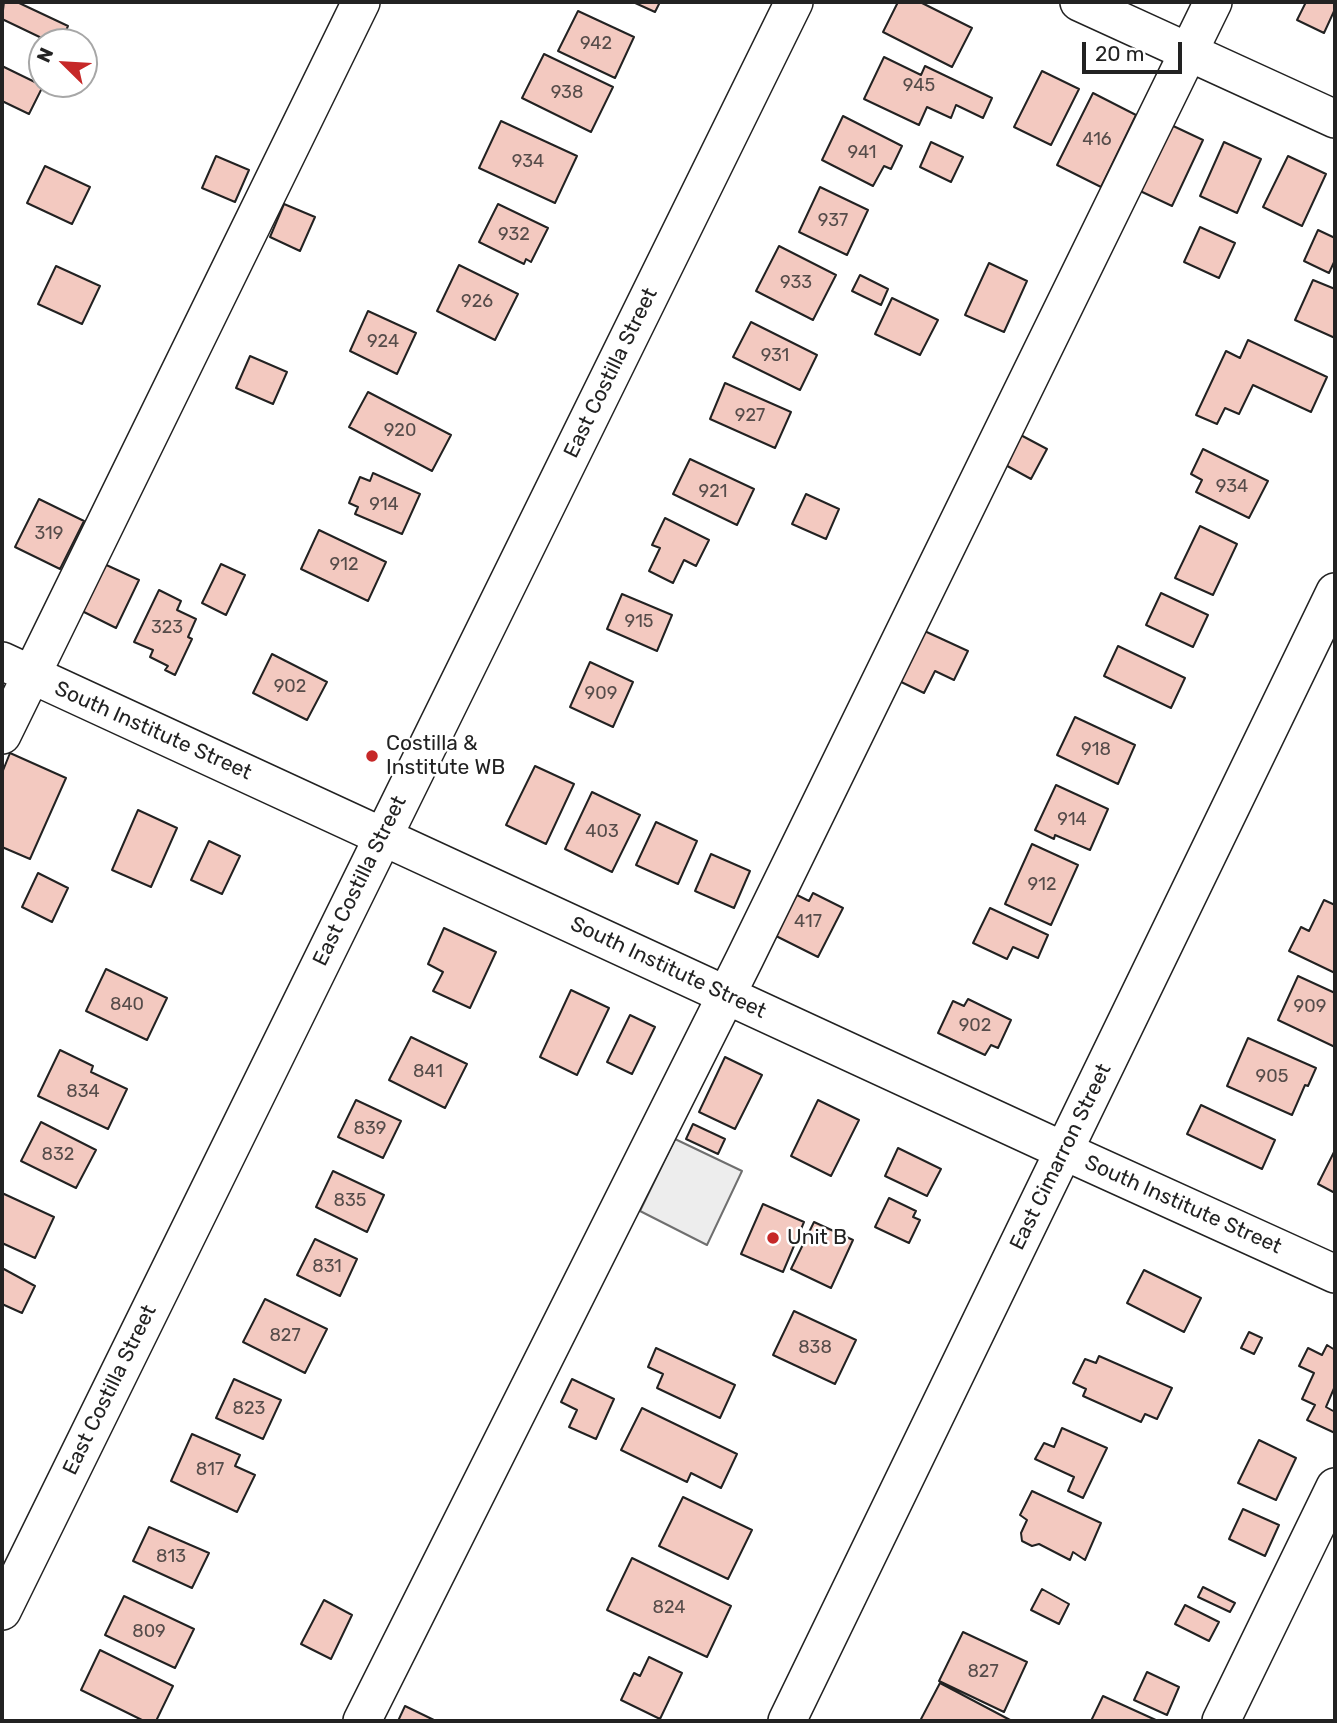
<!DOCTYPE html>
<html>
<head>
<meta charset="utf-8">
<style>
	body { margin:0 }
	#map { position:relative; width:1337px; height:1723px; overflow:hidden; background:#fff; font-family:Rubik,sans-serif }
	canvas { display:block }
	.frame { position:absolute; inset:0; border:4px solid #222; pointer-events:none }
	.north { position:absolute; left:28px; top:28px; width:70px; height:70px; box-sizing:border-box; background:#fff; border:2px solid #a7a7a7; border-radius:50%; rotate:294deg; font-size:19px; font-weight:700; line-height:28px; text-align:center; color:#222 }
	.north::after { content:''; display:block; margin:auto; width:24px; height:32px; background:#c62828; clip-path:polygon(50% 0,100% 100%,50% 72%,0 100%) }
	.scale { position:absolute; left:1082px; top:42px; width:100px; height:32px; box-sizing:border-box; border:4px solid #222; border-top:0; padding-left:9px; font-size:21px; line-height:24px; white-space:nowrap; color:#222; -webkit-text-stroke:5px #fff; paint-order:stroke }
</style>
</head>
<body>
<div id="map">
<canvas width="1337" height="1723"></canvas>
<div class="frame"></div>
<div class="north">N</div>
<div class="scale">20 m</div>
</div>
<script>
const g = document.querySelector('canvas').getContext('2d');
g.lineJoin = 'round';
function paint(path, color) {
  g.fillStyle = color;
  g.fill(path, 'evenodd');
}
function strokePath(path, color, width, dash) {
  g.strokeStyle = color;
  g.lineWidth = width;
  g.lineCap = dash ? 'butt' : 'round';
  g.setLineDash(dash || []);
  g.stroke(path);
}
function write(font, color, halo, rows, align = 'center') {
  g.font = font + ' Rubik,sans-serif';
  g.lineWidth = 5;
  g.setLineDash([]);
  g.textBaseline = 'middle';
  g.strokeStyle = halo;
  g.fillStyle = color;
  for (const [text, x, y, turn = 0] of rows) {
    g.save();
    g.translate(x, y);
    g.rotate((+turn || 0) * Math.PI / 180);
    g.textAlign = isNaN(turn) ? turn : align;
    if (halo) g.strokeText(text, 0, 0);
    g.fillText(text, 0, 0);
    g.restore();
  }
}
const parking = new Path2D(`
	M675,1139L742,1171L707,1245L640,1211Z`);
paint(parking, '#ededed');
strokePath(parking, '#6f6f6f', 2);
const building = new Path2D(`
	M4,2H17L68,26L61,42H50L2,19Z
	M633,2H660L655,12Z
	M898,2H920L972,28L952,67L883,32Z
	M1306,2H1335V9L1324,33L1297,20Z
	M578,11L634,37L615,78L558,51Z
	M544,54L613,87L591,132L522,98Z
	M884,57L921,75L925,66L992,98L983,118L956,105L951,118L927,107L919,125L864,99Z
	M2,66L43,86L29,114L2,101Z
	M1042,71L1079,89L1051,145L1014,127Z
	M1093,93L1136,115L1101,187L1057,165Z
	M843,116L902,146L891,169L884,166L873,186L822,160Z
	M501,121L577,156L555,203L479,168Z
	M1169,124L1203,140L1172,206L1138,190Z
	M931,142L963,157L951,182L920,167Z
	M1224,142L1261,159L1237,213L1200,196Z
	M216,156L249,170L235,202L202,188Z
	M1288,156L1326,174L1302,226L1263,207Z
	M45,166L90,187L72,224L27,203Z
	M820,187L868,210L847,255L799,232Z
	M284,204L315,217L300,251L270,237Z
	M498,204L548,228L531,262L526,259L524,264L479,242Z
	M1200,227L1235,243L1219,278L1184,262Z
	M1318,230L1335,238V260L1329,273L1304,261Z
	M779,246L836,275L813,320L756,291Z
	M989,263L1027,281L1004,332L965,315Z
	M459,265L518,294L495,340L437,311Z
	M56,266L100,286L82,324L38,304Z
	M860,275L888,289L881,305L852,291Z
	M1313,280L1335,289V338L1295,320Z
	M892,298L938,320L920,355L875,334Z
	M368,311L416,333L397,374L350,351Z
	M751,322L817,355L800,390L733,357Z
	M1248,340L1327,377L1311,412L1253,385L1239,414L1225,408L1217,424L1196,415L1226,351L1240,358Z
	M250,356L287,372L273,404L236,388Z
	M725,383L791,412L775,448L710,419Z
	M368,392L451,435L432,471L349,427Z
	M1015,432L1047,449L1031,479L1000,462Z
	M1203,449L1268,481L1249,518L1196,492L1202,480L1191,474Z
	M690,459L754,489L737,525L673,494Z
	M373,473L420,494L402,534L355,514L358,507L349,503L360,477L370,481Z
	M806,494L839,509L826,539L792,524Z
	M39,499L84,521L60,569L15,547Z
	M665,518L709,540L696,566L684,560L673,583L649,571L660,548L652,545Z
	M1200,526L1237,544L1213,595L1175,578Z
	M319,530L386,562L368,601L301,569Z
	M102,563L139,580L116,628L80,610Z
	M221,564L245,575L226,615L202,603Z
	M159,590L181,601L177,610L196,619L188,637L192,639L175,675L165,670L168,666L150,657L153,650L134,642Z
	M1161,593L1208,615L1193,647L1146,625Z
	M622,594L672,615L657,651L607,629Z
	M918,628L968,651L954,680L935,671L924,693L895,679Z
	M1118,646L1185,678L1171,708L1104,676Z
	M272,654L327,682L307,720L253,693Z
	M590,662L633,682L613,727L570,707Z
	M1075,717L1135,745L1118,784L1057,755Z
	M10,753L66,778L30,859L2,847V773Z
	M535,766L574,784L546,844L506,825Z
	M1056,785L1108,809L1090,850L1055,835L1054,839L1035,830Z
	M592,792L640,815L612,872L565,849Z
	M138,810L177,828L151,887L112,870Z
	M656,822L697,841L678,884L636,865Z
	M209,841L240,856L222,894L191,880Z
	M1032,844L1078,865L1051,925L1005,904Z
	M711,854L750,871L734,908L695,891Z
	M38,873L68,888L52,922L22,907Z
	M813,893L843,908L818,957L774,935L795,894L809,901Z
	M1324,900L1335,905V973L1289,951L1301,927L1309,931Z
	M990,908L1048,935L1038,958L1013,947L1007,959L973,943Z
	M444,928L496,952L470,1008L433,991L443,972L428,964Z
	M106,969L167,998L147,1040L86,1011Z
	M1298,976L1335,993V1047L1278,1020Z
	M571,990L609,1008L577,1075L540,1057Z
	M968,999L1011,1020L998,1048L991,1045L985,1055L938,1033L953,1001L964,1006Z
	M630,1015L655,1027L632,1074L607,1062Z
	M411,1037L467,1064L445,1108L389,1080Z
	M1248,1038L1316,1068L1308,1086L1305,1085L1292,1115L1227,1086Z
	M60,1050L93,1066L91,1072L127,1089L108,1129L38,1096Z
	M725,1057L762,1075L735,1129L699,1112Z
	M356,1100L401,1121L383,1158L338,1137Z
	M818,1100L859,1120L831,1176L791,1156Z
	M1201,1105L1275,1140L1262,1169L1187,1134Z
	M41,1122L96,1150L76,1188L21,1161Z
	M693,1124L725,1139L718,1154L686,1139Z
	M898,1148L941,1169L927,1196L885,1176Z
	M1335,1150V1193L1318,1184Z
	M333,1171L384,1195L367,1232L316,1207Z
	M2,1193L54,1217L35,1258L2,1243Z
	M889,1198L916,1211L913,1217L920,1220L909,1243L875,1227Z
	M763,1204L804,1222L783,1272L741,1254Z
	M814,1222L853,1240L831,1288L791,1269Z
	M315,1239L357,1259L340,1296L297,1275Z
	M2,1268L35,1286L22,1313L2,1304Z
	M1144,1270L1201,1298L1184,1332L1127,1303Z
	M265,1299L327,1329L305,1373L243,1342Z
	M794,1311L856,1340L835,1384L773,1355Z
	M1249,1332L1262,1338L1254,1354L1241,1348Z
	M1327,1345L1335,1350V1386L1326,1407L1335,1412V1433L1307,1420L1315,1405L1302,1399L1314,1373L1299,1366L1308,1348L1322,1355Z
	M656,1348L735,1385L720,1418L657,1388L663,1374L648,1367Z
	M1099,1356L1172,1388L1157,1419L1145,1414L1141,1422L1083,1396L1086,1389L1073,1383L1085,1359L1096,1363Z
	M234,1379L281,1400L263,1439L216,1418Z
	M572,1379L614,1399L596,1439L569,1427L577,1410L561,1402Z
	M642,1408L737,1454L721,1488L691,1473L687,1482L621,1450Z
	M1062,1428L1107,1448L1083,1498L1068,1491L1074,1477L1035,1459L1044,1443L1054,1447Z
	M192,1434L240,1455L235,1466L255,1475L237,1512L171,1481Z
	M1259,1440L1296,1458L1276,1500L1238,1483Z
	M1032,1491L1101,1523L1085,1560L1073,1552L1070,1560L1039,1544L1032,1546L1022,1541L1021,1533L1027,1520L1020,1515Z
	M683,1497L752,1530L728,1579L659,1546Z
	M1243,1509L1279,1525L1265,1556L1229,1539Z
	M149,1527L209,1553L192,1588L133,1561Z
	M632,1558L731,1606L707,1657L607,1610Z
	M1203,1587L1235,1603L1230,1612L1198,1597Z
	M1042,1589L1069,1604L1059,1624L1031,1610Z
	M124,1596L194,1629L175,1668L105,1635Z
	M324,1600L352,1615L331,1659L301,1644Z
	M1185,1605L1219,1622L1209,1641L1175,1624Z
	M963,1632L1027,1662L1004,1712L939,1681Z
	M100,1650L173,1686L156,1721H144L81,1690Z
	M649,1657L682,1673L660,1719L621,1700L634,1673L640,1676Z
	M1147,1672L1179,1687L1167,1715L1134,1700Z
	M940,1683L1012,1721H920Z
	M1103,1696L1158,1721H1091Z
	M405,1706L436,1721H398Z`);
paint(building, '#f3c9c0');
strokePath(building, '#222', 2);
const minor = new Path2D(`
	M1079,2L1335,119
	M2,661L1064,1151L1335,1274
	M2,735L361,2
	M2,1611L794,2
	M362,1721L744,960L1213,2
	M787,1721L1335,592
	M1221,1721L1335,1487`);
strokePath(minor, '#222', 40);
strokePath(minor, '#fff', 37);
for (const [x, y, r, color] of [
	[372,756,7,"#c62828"],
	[773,1238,7,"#c62828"]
]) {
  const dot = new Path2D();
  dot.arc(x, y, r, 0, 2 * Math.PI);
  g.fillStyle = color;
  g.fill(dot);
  strokePath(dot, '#fff', 2.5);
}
write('18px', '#564c4a', null, [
	["942",596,44],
	["945",919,86],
	["938",567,93],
	["416",1097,140],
	["941",862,153],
	["934",528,162],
	["937",833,221],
	["932",514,235],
	["933",796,283],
	["926",477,302],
	["924",383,342],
	["931",775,356],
	["927",750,416],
	["920",400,431],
	["934",1232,487],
	["921",713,492],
	["914",384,505],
	["319",49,534],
	["912",344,565],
	["915",639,622],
	["323",167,628],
	["902",290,687],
	["909",601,694],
	["918",1096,750],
	["914",1072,820],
	["403",602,832],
	["912",1042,885],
	["417",808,922],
	["840",127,1005],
	["909",1310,1007],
	["902",975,1026],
	["841",428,1072],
	["905",1272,1077],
	["834",83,1092],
	["839",370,1129],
	["832",58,1155],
	["835",350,1201],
	["831",327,1267],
	["827",285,1336],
	["838",815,1348],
	["823",249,1409],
	["817",210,1470],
	["813",171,1557],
	["824",669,1608],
	["809",149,1632],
	["827",983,1672]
]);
write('21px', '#222', '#fff', [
	["East Costilla Street",611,373,-64],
	["South Institute Street",153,731,24],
	["East Costilla Street",360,881,-64],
	["South Institute Street",668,968,25],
	["East Cimarron Street",1061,1157,-64],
	["South Institute Street",1183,1205,24],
	["East Costilla Street",110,1390,-64]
]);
write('21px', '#222', '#fff', [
	["Costilla &",386,744],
	["Institute WB",386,768],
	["Unit B",787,1238]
], 'left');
</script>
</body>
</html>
